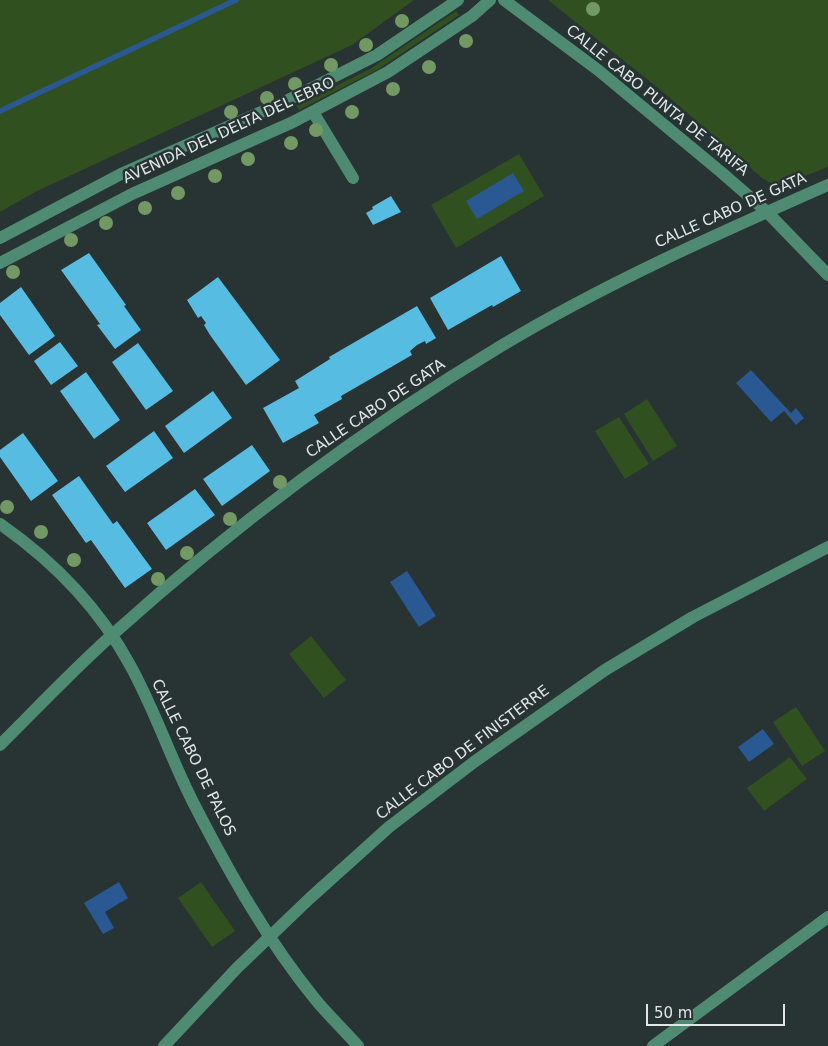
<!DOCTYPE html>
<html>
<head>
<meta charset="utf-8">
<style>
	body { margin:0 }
	#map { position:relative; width:828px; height:1046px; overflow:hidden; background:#283333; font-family:"DejaVu Sans",sans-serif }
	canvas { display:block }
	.scale { position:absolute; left:646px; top:1004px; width:139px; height:22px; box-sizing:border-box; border:2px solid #e0e6e6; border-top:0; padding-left:6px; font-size:15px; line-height:18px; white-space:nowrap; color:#e0e6e6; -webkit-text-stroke:4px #283333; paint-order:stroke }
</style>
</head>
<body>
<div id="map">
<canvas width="828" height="1046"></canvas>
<div class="scale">50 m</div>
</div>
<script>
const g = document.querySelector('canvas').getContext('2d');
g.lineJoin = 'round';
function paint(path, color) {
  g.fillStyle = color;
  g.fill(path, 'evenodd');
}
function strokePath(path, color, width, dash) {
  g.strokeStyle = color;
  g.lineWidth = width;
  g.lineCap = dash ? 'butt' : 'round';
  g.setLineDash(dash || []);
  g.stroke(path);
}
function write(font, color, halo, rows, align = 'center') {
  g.font = font + ' "DejaVu Sans",sans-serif';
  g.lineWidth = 5;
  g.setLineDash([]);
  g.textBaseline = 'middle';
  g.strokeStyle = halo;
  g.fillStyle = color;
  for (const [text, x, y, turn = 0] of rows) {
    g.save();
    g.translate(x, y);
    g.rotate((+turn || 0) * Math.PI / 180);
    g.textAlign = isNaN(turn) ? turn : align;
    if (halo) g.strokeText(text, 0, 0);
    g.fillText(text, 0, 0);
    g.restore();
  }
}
paint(new Path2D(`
	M0,0H414L352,45L37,191L0,212Z
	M548,0H828V167L782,185L772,184L762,178L663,92Z
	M456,11L459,15L377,70L299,110L296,106L370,69Z
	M519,154L544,196L456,248L431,205Z
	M647,399L677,446L653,461L624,414Z
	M619,417L649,464L625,479L595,431Z
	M311,636L346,680L324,698L289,654Z
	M796,707L825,751L802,766L773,722Z
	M790,757L807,779L764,811L747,788Z
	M201,882L235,931L212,947L178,898Z`), '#31501f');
paint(new Path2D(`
	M513,173L524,191L477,219L466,201Z
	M751,370L791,413L796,408L804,418L796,425L784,411L771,422L736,383Z
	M407,571L436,616L419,627L390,582Z
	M763,729L774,744L749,762L738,747Z
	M119,882L128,898L105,912L114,928L103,934L84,903Z`), '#295892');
strokePath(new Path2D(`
	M0,111L236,0`), '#295892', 5.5);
paint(new Path2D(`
	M391,196L401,212L373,225L366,213L373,209L372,207Z
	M89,253L126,305L124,306L141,330L115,349L97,325L100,324L61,270Z
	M501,256L521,291L493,307L492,305L448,330L430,298Z
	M218,277L280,360L246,385L210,335L204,325L206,323L201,316L198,318L187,300Z
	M21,287L55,336L29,355L0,315V303Z
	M417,306L436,338L426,344L425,341L417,345L410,351L412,355L341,396L342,399L314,415L319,423L283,443L263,408L299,388L295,381L330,359L329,357Z
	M60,342L78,366L51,385L34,361Z
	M138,343L173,391L146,410L112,362Z
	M86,372L120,420L94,439L60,391Z
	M213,391L232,418L184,453L165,426Z
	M154,431L173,458L125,492L106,466Z
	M23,433L58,481L31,501L0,457V450Z
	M252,445L270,471L222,506L203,479Z
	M79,476L113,524L117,521L152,569L125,588L91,540L86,543L52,495Z
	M195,489L215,515L166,550L147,523Z`), '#57bce2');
strokePath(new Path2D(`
	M504,0L598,70L721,172L767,212L828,275
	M313,112L353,178
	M0,238L121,174L284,102L377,55L458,0
	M0,263L132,194L293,122L388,72L472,16L490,0
	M0,524C53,561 99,608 130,665C155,710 171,760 195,806C229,872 267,940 315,999C328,1015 344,1030 358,1046
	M0,745C37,708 73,670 112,635C232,527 363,429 501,346C606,283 717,234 828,185
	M164,1046L237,968L309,899L389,827L474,762L605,670L693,617L828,547
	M653,1046L828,917`), '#4e8b72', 12);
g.fillStyle = '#729864';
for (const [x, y] of [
	[593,9],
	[402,21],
	[466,41],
	[366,45],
	[331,65],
	[429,67],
	[295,84],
	[393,89],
	[267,98],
	[231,112],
	[352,112],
	[316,130],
	[291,143],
	[248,159],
	[215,176],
	[178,193],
	[145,208],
	[106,223],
	[71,240],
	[13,272],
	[280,482],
	[7,507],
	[230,519],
	[41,532],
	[187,553],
	[74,560],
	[158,579]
]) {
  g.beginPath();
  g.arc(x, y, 7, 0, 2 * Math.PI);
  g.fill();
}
write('15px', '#e0e6e6', '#283333', [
	["CALLE CABO PUNTA DE TARIFA",657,101,39],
	["AVENIDA DEL DELTA DEL EBRO",229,131,-25],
	["CALLE CABO DE GATA",731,211,-24],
	["CALLE CABO DE GATA",376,409,-34],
	["CALLE CABO DE FINISTERRE",463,753,-37],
	["CALLE CABO DE PALOS",193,758,64]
]);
</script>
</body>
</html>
